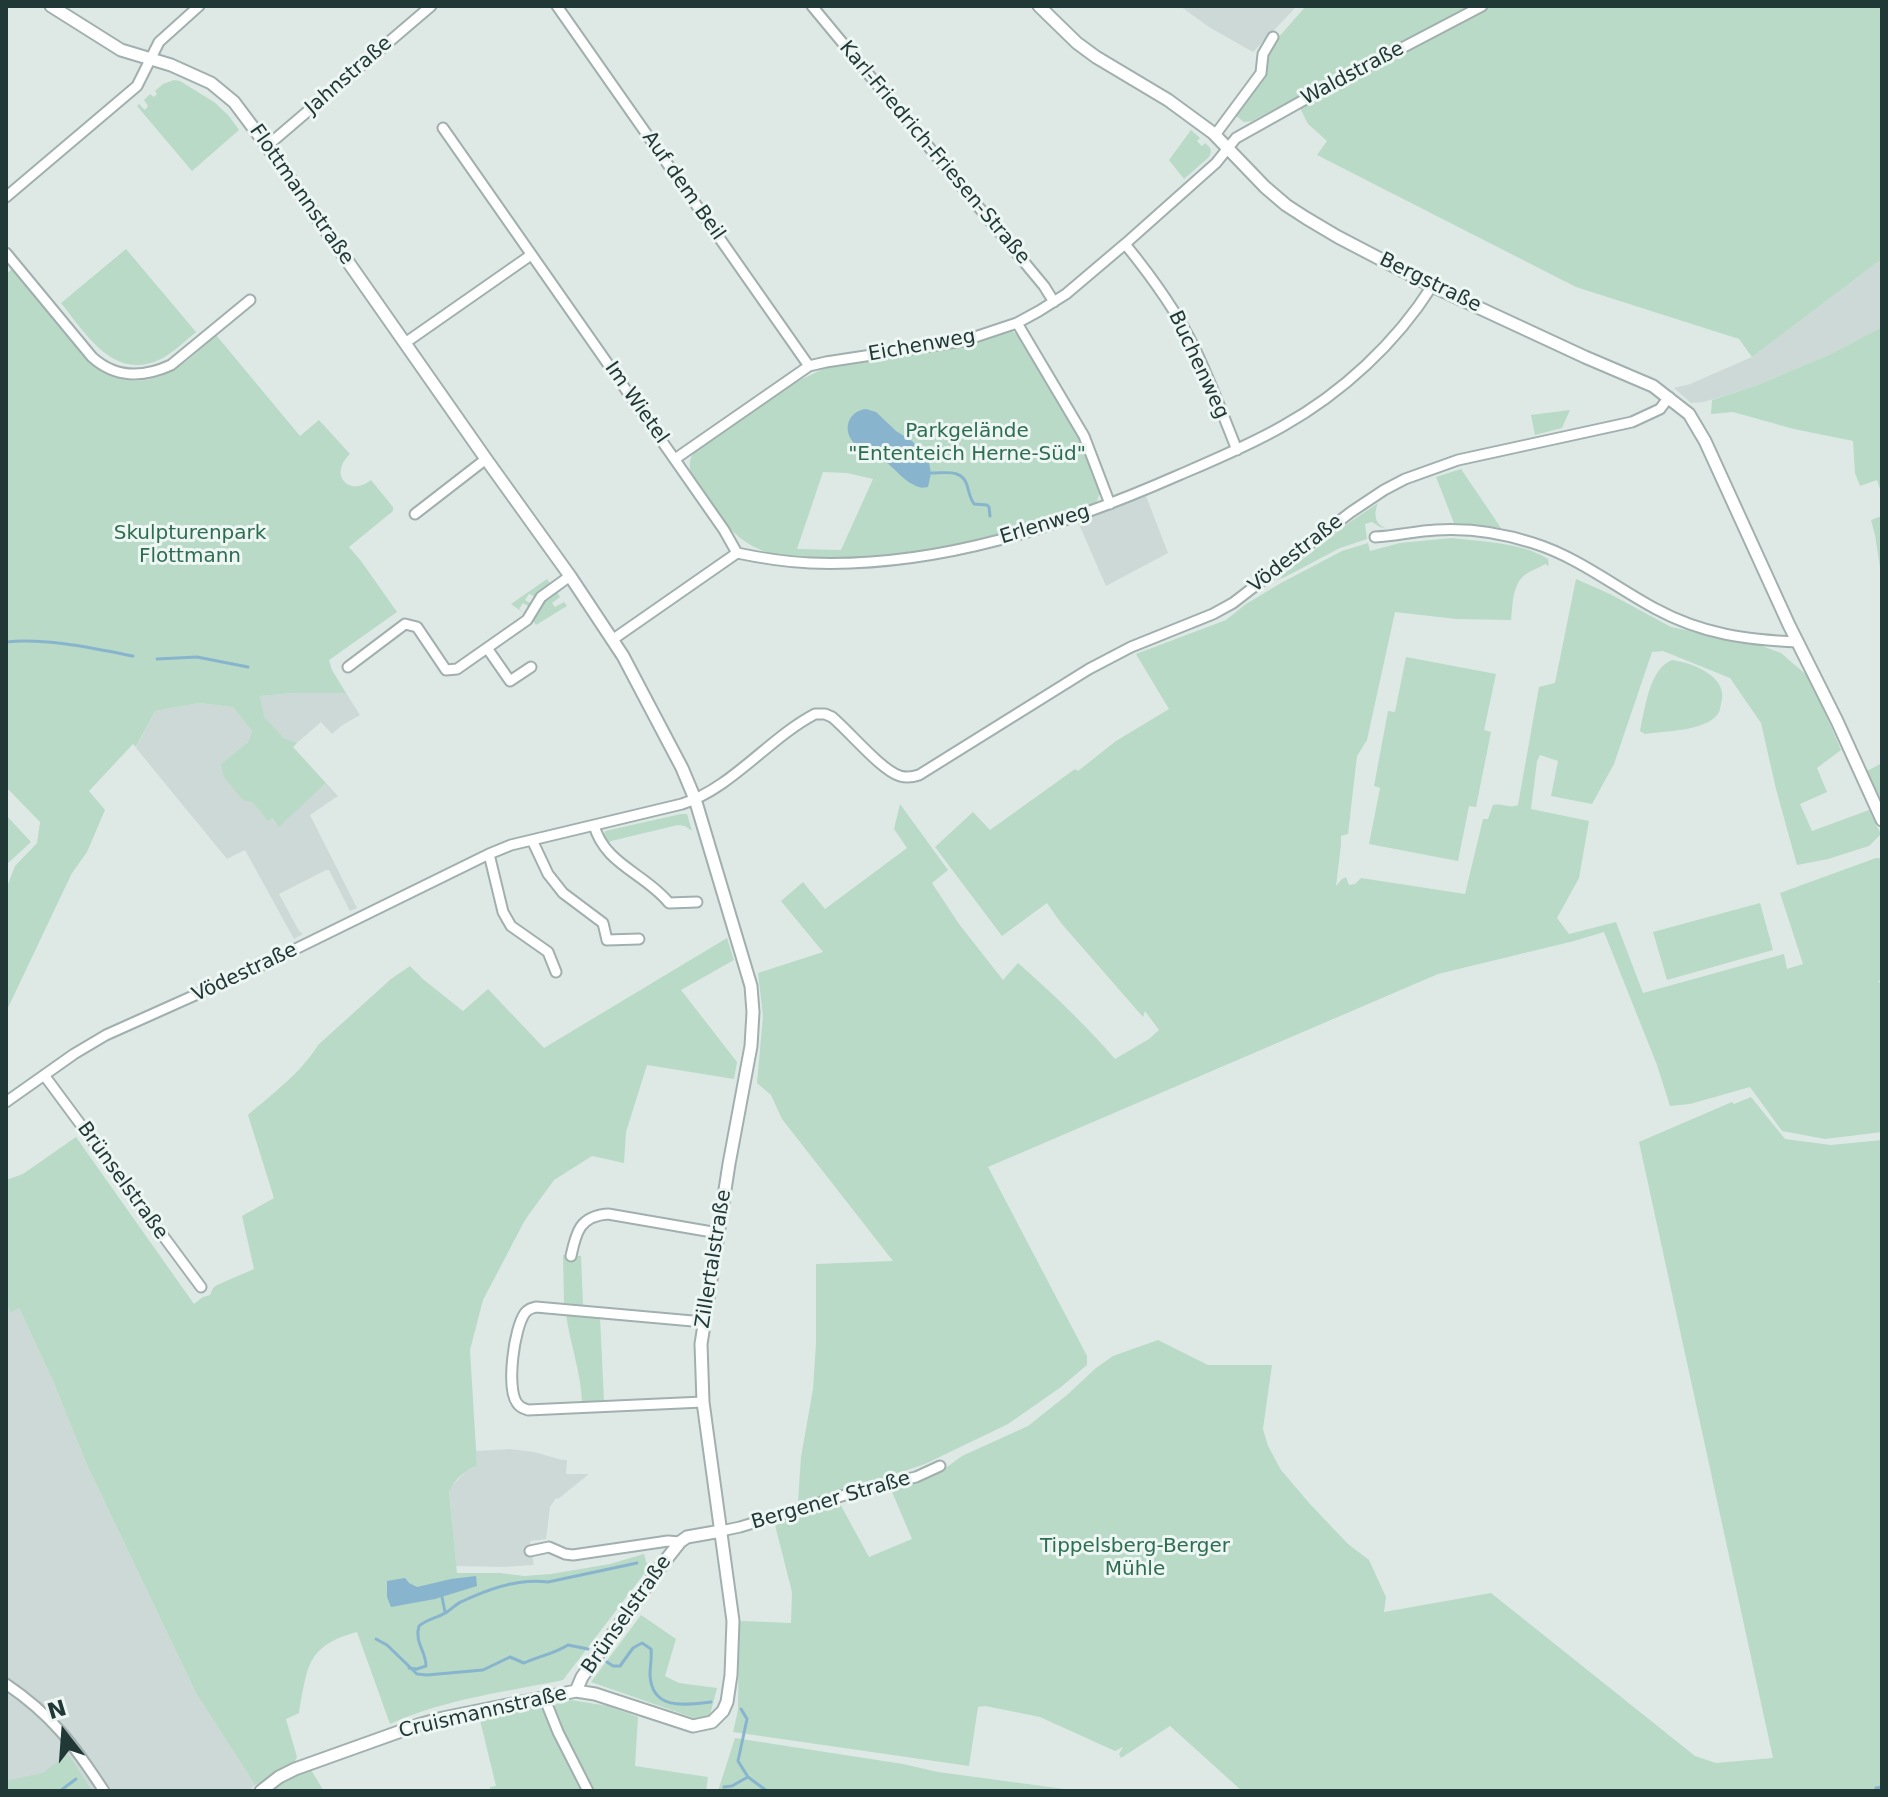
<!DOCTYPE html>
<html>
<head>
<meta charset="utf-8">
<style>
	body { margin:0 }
	#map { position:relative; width:1888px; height:1797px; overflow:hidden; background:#dee9e6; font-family:"DejaVu Sans",sans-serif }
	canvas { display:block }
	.frame { position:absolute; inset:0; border:8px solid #203836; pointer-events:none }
	.north { position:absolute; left:24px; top:1693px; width:80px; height:80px; -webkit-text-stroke:6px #eef6f4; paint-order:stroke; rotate:343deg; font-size:22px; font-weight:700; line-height:32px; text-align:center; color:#203836 }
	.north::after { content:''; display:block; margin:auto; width:28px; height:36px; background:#203836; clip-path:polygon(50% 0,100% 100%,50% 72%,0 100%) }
</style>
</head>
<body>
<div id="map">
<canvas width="1888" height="1797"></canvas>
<div class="frame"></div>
<div class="north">N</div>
</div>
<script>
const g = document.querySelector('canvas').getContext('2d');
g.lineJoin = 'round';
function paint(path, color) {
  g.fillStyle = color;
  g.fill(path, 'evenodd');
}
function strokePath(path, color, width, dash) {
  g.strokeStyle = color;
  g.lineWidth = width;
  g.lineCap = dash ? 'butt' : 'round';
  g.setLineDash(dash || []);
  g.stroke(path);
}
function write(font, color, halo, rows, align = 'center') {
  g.font = font + ' "DejaVu Sans",sans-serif';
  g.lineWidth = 6;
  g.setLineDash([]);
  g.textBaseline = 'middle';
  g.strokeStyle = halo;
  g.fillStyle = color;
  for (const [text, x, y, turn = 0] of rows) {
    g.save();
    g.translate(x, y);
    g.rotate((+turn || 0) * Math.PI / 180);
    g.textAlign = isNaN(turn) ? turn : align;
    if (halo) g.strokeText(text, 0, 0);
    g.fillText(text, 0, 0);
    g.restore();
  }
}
paint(new Path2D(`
	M1180,6H1297L1253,52L1209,27Z
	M1882,259V327L1829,355L1755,386L1704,402L1691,403L1674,388L1690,384L1752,357Z
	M1146,496L1168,553L1106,586L1078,522Z
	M294,693H346L360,715L341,726L332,734L321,722L297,743L284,738L263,717L260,696Z
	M199,703L233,707L252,731L248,742L221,764L268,821L271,818L279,826L326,783L338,796L310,815L357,908L350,911L329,870H326L279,894L299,931L303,934L294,939L245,850L227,859L136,748L155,711Z
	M6,1303L11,1313L19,1308L53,1381L87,1465L196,1693L255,1785L248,1791H6Z
	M510,1449L534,1452L562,1460H567L566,1474H589L558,1499L556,1498L550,1507L546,1539L530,1541L534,1565L504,1567L456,1566L449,1492L450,1488L465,1472L477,1466L476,1451Z`), '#cdd9d6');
paint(new Path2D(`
	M1306,6H1470L1252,121L1244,122L1235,115L1265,74L1270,47Z
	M1492,6H1882V259L1752,357L1739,339L1576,287L1317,155L1327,141L1308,124L1300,108Z
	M174,80L180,81L214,102L229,116L239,130L192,171L137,106L139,104L145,110L148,106L144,100L150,94L154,97L157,94L155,91L163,84Z
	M1191,130L1200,138L1197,141L1202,146L1205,143C1210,147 1213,150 1209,157L1184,179L1169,160Z
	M126,249L196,332C185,341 174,352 161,359C114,382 86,334 61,303Z
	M12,269C27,287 41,304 56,322C85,357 115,398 168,373C186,364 201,348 216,335L300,436L319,420L350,454C328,474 349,498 371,480L393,507V511L349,547L361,561L397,612L329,660L332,670L346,693H294L260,696L264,717L284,738L297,743L293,747L326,783L279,827L272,818L268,821L252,802L243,800L224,777L221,764L248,742L252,731L233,707L199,703L155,711L136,747L133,744L89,791L105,810L87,852L72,873L61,896L6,1012V889L15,866L37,843L40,822L6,787V274Z
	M1882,327V495L1877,480L1860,486L1855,473L1853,441L1794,429L1733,412L1711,414L1712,400L1755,386L1829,355Z
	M1007,331H1012L1020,337L1065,409L1083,443L1101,490L1097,501L1090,506C1003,537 915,560 821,558C795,557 772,558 749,544C723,528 708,499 691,474C689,467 689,457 695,451L790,385L825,368L952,347L978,341ZM823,472L847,473L873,479L841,550L797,549Z
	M1570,410L1562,428L1535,435L1531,415Z
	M1461,469L1501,528L1454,523L1436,477Z
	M1378,503C1373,515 1375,525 1388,529L1380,527L1372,522L1365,524L1367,539L1340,548L1285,577L1276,580L1350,522Z
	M1882,516V580L1875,535L1871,520Z
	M1452,538C1483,542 1521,542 1548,559L1549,566L1545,564C1539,568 1532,570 1526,574C1512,584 1513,604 1511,620L1456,619L1395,612L1367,740L1357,756L1348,834L1341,836V845L1336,886L1342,879L1346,877L1349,885L1355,884L1361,878L1465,894L1483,819H1488L1493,805C1502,803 1510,809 1518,805L1539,687L1555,683L1576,579L1610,594L1671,627L1759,645L1781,653L1810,678L1841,750L1817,768L1827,792L1800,804L1812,831L1869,810L1881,834L1869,846L1828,859L1797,865L1776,789L1761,723L1730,678L1663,651L1652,652L1614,764L1592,804L1551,796L1558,761L1540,755L1537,761L1531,809L1589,821L1579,878L1557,918L1569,934L1616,922L1643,993L1784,954L1787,969L1803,964L1780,893L1876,858H1882V978L1878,982L1882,983V1132L1825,1139L1782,1131L1750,1087L1690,1104L1670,1106L1657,1065L1604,932L1574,941L1438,974L988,1167L1087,1356V1365L1061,1387L1008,1424L925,1464L856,1487L798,1502L801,1457L813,1389L816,1343V1264L893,1261L782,1119L771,1095L757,1083L763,1016L758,973L823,952L781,901L803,882L825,909L907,848L894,829L900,804L948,870L932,883L959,924L1003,980L1018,963C1052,993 1085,1024 1115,1059L1149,1039L1159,1030L1145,1011L1143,1017L1061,923L1047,903L1002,936L935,847L973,812L990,830L1075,769L1078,771L1116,741L1169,709L1136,654L1226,620L1246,604L1281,583L1342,551L1368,543L1370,551L1400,543Z
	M547,579L551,585L536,597L529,594L525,600L532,604L530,607L523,603L519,609L525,614L511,604Z
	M557,592L560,597L552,603L555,607L564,602L567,606L536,625L533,620L544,601Z
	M1406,657L1496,674L1484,730L1491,732L1476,807L1469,806L1458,861L1369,844L1380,788L1374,786L1388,711L1395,712Z
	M1672,660C1693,663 1730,677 1721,704C1720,708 1720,712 1717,715C1704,731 1665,731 1645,734L1640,731C1645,709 1649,669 1672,660Z
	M1882,763V801L1867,771Z
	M681,814H687L692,831L685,826L678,825L611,841L607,844L603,837L605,831Z
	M6,815L31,842L6,865Z
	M1760,903L1773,950L1667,980L1653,932Z
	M727,938L734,960L681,990L737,1062L734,1079L647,1065L626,1132L624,1163L592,1156L554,1180L525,1220L483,1300L470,1350L477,1466C465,1470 454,1480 449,1492L457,1573H500L524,1576L551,1574L610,1564L644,1554L646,1562L650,1566L563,1680C506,1692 444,1699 390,1724L357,1632C306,1646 308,1666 299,1713L286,1719L297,1757L294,1763L255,1785L196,1693L87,1465L53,1381L19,1308L11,1313L6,1303V1180L23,1174L76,1137L194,1304L203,1297L210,1295L213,1288L217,1285L254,1269L242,1216L274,1198L248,1115C272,1094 301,1073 318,1045L391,979L410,966L424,980L463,1011L488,989L544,1048Z
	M1751,1097L1785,1139L1831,1145L1882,1140V1791H1242L1170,1726L1121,1758L1119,1754L1123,1747L1115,1751L1040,1717L985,1706L978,1707L969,1766L733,1732L738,1710L739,1622L743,1621L791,1623L792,1592L774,1521L839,1502L869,1557L912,1539L890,1487L924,1479L943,1470L962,1456L1028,1426L1067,1395L1096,1368L1113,1356L1158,1340L1208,1365H1272L1263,1429L1268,1446L1281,1470L1310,1504L1348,1544L1369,1560L1386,1597L1384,1612L1491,1593L1695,1756L1716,1763L1773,1758L1639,1142L1732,1102L1734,1104Z
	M563,1255L581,1256L583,1305L564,1303Z
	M566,1314L600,1317L604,1401L582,1402C581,1372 570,1344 566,1314Z
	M641,1615L676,1639L665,1676L679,1683L717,1688L710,1715L697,1719L591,1682Z
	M571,1700L608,1706L638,1717L635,1766L708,1777L706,1791H592L562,1731L554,1708L556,1704Z
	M539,1706L544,1709L554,1737L581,1779L584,1791H490V1787L496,1786L480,1720Z
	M735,1738L903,1764L938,1772L1079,1791H718Z
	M68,1754L92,1791H6V1781L43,1773Z
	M311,1770L324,1791H272L287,1780Z`), '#b8dac7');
paint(new Path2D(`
	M866,409L876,412L896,431L912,441L928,458L931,473L928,487C922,488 921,488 916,486C904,481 895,469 886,462C876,455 861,452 853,442C842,428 849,411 866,409Z
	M476,1576L477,1586L435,1599L391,1607L387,1597V1581L405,1578L409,1583L417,1587L451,1579Z`), '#88b5cd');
strokePath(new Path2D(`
	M931,473C946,473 962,469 967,485C969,493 970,498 974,504L987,505L989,507L990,516
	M6,642C47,638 92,648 133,656
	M157,659L197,657L248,667
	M442,1597L445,1612
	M376,1639L387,1645L417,1674L427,1675L483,1670L510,1657L524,1663C539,1656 554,1654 568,1645L588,1649
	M607,1662L613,1666H620L633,1648L642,1643L651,1649C652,1658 650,1666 650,1675C652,1711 685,1705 711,1702
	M409,1668L417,1669L426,1666C426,1651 414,1642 419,1626C428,1618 438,1618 447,1612C453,1608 457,1603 463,1601C488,1589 520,1578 548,1582L637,1563
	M741,1709L747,1719L738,1761L748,1777L767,1791
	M724,1787L732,1786L746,1778
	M60,1791L76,1779
	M1875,1791L1876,1788L1882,1787`), '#88b5cd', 3);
const minor = new Path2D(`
	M557,6L809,366
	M812,6L1044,286L1054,302
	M443,128L724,530L737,553
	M1215,135L1261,73L1263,54L1273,37
	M267,146L431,6
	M6,197L137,86L159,42L199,6
	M1125,244C1151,276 1176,310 1194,347C1210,380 1223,415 1237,450
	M6,253L92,357C115,378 143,378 171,365L250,300
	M1017,323L1084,436L1110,504
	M405,343L531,255
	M675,459L809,366L826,362L963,341L1017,323L1039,311L1066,294L1125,244L1216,163L1236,138L1320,91L1482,6
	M415,514L486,459
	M1375,537C1396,536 1416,531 1436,530C1469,528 1502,533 1533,543C1578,557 1615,587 1656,609C1702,634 1747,640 1798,642
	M612,640L737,553C761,558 785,562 810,563C938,568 1063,526 1179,475C1214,460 1250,445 1283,426C1342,393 1396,343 1432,286
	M487,648L510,681L531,667
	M348,667L405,624L417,627L446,670L457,669L527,620L541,597L570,576
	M594,825C604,864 646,874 669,903L697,902
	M532,840L548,874L563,893L603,923L607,940L639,939
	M489,854L503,912L511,926L548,952L556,972
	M44,1075L201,1287
	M6,1102L74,1054L106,1035L269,962L489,854L511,845L682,804C732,788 769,738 815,714H825L832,717C850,732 881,770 900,776C907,778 913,777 919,775L1089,669L1131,647L1213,614L1233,603L1351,512L1384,490L1405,479L1458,460L1632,422L1660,409L1669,397
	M571,1256C576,1232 580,1216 608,1214L718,1233
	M703,1402L528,1410C523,1408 520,1408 517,1403C506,1388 514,1328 525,1313C529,1308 530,1309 536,1307L704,1322
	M721,1531L740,1527L868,1488L916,1477L940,1466
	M530,1551L549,1547L565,1554L573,1555L668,1541L680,1542
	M6,1684C52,1715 74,1745 104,1791
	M544,1697L558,1732L588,1791`);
const tertiary = new Path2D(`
	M51,6L121,50L171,65L211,83L234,102L267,146L486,459L570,576L623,656L682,768L695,799L751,986L753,1012L751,1046L729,1164L701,1344L703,1402L733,1621L731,1675L727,1702L723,1711L712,1722L693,1726L595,1694L576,1691L443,1718L418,1725L295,1769L279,1777L261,1791
	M1039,6L1077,43L1096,57L1168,100L1213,133L1265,187L1286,205L1306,218L1338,237L1432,286L1585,357L1653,386L1689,414L1705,441L1789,625L1837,721L1882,820
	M576,1691L582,1677L661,1566L680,1542L687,1537L721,1531`);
strokePath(minor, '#a1b0ae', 13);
strokePath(tertiary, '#a1b0ae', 15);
strokePath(minor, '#fff', 9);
strokePath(tertiary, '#fff', 11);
write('20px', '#203836', '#eef6f4', [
	["Waldstraße",1353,74,-28],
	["Jahnstraße",349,76,-41],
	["Karl-Friedrich-Friesen-Straße",934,153,50],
	["Auf dem Beil",683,186,55],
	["Flottmannstraße",301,195,55],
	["Bergstraße",1430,283,26],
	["Eichenweg",922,346,-10],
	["Buchenweg",1198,365,65],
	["Im Wietel",636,403,55],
	["Erlenweg",1045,525,-17],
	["Vödestraße",1296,554,-38],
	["Vödestraße",245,973,-25],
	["Brünselstraße",122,1181,54],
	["Zillertalstraße",714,1259,-81],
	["Bergener Straße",831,1501,-16],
	["Brünselstraße",627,1615,-55],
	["Cruismannstraße",483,1713,-13]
]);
write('20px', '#2d6d51', '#eef6f4', [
	["Parkgelände",967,432],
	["\"Ententeich Herne-Süd\"",967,455],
	["Skulpturenpark",190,534],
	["Flottmann",190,557],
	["Tippelsberg-Berger",1135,1547],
	["Mühle",1135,1570]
]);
</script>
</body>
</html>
